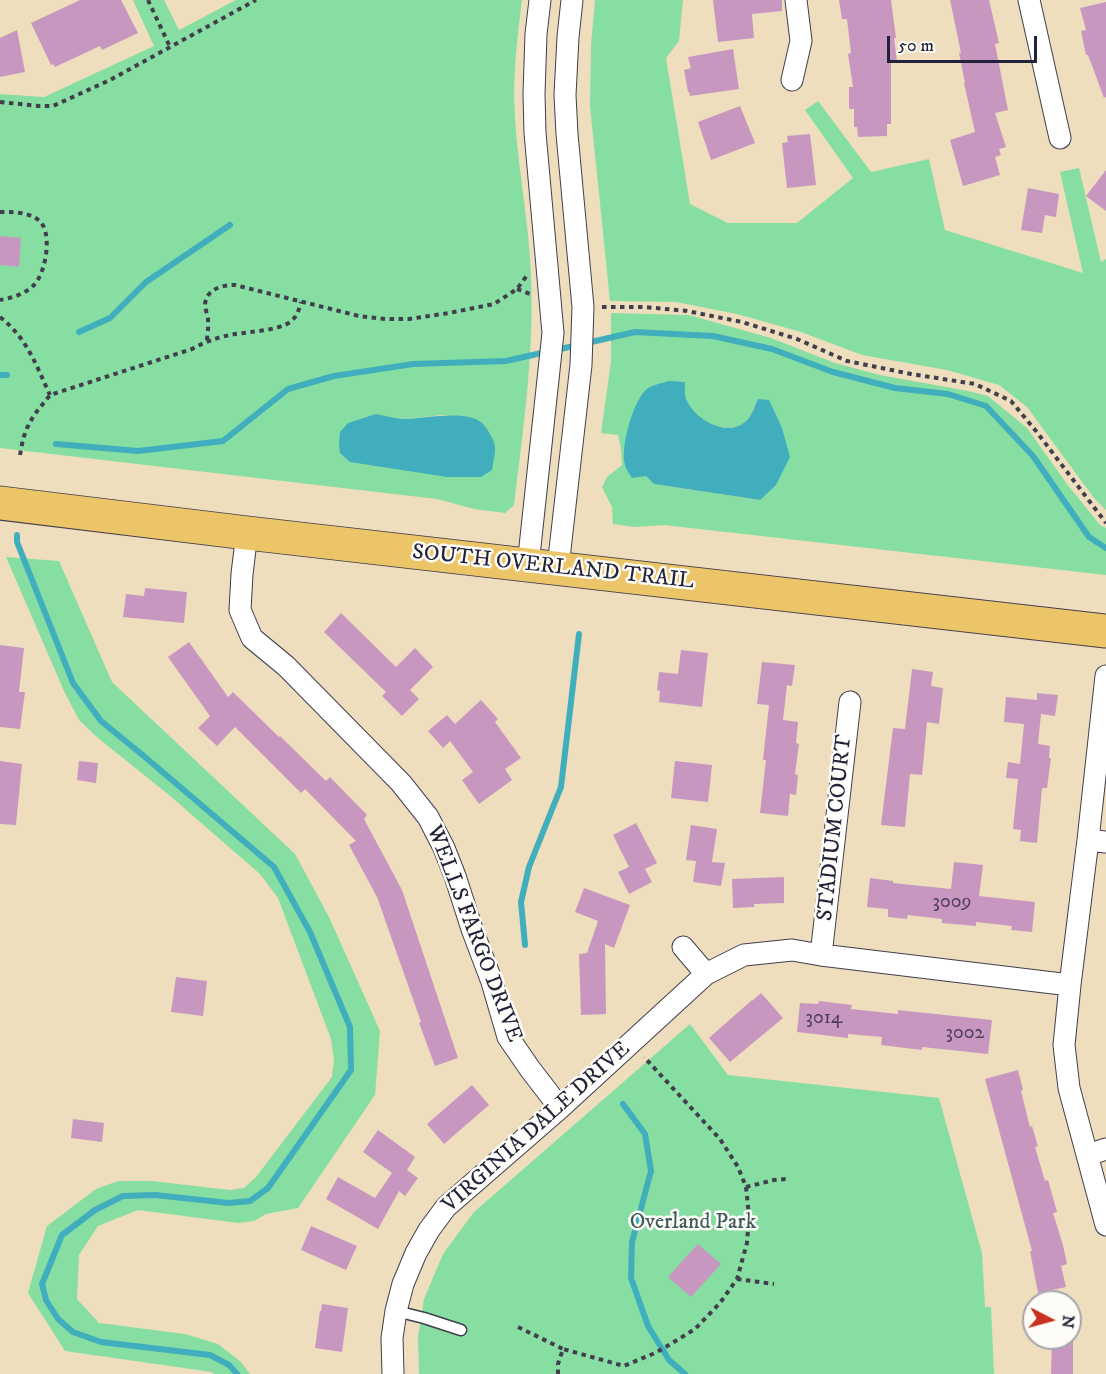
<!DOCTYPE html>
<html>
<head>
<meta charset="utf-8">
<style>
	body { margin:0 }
	#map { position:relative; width:1106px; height:1374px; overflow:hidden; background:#eedebd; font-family:"IM FELL DW Pica",serif }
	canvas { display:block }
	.north { position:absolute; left:1022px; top:1290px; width:60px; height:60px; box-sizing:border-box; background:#fdfcf7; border:2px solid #a5a5ac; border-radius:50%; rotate:96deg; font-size:16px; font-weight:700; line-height:24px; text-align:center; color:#22223b }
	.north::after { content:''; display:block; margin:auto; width:21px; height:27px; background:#c8321e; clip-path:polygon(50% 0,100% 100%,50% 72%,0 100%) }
	.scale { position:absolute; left:887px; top:36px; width:150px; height:27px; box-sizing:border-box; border:3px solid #22223b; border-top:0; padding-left:8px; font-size:18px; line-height:21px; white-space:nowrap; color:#22223b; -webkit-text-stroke:4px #fdfcf7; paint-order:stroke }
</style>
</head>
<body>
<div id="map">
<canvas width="1106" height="1374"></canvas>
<div class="north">N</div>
<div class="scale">50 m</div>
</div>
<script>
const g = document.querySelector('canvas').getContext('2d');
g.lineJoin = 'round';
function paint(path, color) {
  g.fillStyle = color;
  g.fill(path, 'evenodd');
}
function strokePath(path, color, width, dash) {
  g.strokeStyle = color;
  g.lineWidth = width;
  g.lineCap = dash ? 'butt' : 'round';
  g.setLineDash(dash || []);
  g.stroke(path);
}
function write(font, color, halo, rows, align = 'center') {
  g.font = font + ' "IM FELL DW Pica",serif';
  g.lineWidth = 5;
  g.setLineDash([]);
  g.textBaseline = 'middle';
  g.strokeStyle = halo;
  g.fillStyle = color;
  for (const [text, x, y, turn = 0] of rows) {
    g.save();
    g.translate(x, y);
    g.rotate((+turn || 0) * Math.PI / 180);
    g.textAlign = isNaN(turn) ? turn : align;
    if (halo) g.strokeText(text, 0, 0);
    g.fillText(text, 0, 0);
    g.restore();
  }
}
paint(new Path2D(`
	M133,0H164L179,30L236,0H522C517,40 512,78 515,118C518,166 527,212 530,259C536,342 524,423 514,505L505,513L474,509L437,499L0,448V94L44,97L154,46ZM442,415C455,417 470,415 481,423C487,427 491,438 495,444L391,417L405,419Z
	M595,0H683L679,41L666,58L690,204L728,223H797L853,178L805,110L818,101L871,172L929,159L945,230L1083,273L1060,172L1079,168L1101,262L1106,259V510L1094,498L1027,407L999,385L947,370L862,355L801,332L737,314L676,302L610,301L590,106L591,45Z
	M611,313L689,315L771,338L835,363L880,375L968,391L988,396L1027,428L1067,484L1100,525L1106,528V575L664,525L634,527L613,524L612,507L602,487L607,477L622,465L621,449L618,435L601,433L611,361ZM758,399L760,500L654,484L646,476L686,400C689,405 693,411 698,415C709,426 733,434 746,421C751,416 755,405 758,399Z
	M6,557L59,561L112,682L295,854L329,917L380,1031L375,1095L298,1208L266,1214L254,1221L238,1223L138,1210L98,1226L79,1255L77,1299L99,1323L185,1334L218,1344L241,1362L250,1374H214L212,1372L65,1351L28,1293L47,1226L96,1189L118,1181H152L230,1190L244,1188L256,1177L332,1077L334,1061L331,1039L278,898L260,874L169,795L98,738L79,720L64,691Z
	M690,1024L728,1075L939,1098L982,1253L985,1307H991L994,1374H419L418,1337L424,1299L443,1254L474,1212Z`), '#87dea2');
paint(new Path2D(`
	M669,381L685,382C685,388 684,396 687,401C696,420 729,439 747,420C752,415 755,405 758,399L769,400L782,428L790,457L776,485L760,500L654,484L646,476L632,478C630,474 626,470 625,465C620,448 633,400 647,389C652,385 663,383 669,381Z
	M376,414C385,416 394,418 403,419C424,419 465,409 482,423C486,426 492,437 494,442C497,449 493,462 492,470L481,477H447L350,462L340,453L339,445L340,432L348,423Z`), '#40aebc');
strokePath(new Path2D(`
	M79,332L110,318L146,282L230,225
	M556,350L635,332L713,336L772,349L833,372L895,388L948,394L986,406L1033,456L1089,537L1106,548
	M0,375H7
	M56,444L138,451L223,441L288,389L334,376L413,364L506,361L546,352
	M17,535V542L73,683L101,721L145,757L274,867L310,932L350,1027L351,1070L268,1188L250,1201L229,1203L155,1195L123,1196L95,1210L62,1235L42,1284L46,1300L58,1319L73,1332L101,1342L210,1355L229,1365L237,1374
	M525,945L521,902L529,867L561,787L579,634
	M623,1104L645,1134L651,1171L632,1242L631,1278L648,1326L669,1360L685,1374`), '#40aebc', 6);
paint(new Path2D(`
	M80,0H121L138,33L102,50L100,46L55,67L53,64L51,65L31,23Z
	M713,0H782V11L752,14L754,38L718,42Z
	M839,0H891L896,38H894L897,62L891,63V124H887V136L858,137L857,127H854V109H849V87H853L848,54L851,53L847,19H842Z
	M950,0H989L999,43L995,44L1008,110L995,113L1006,147L999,149L1001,155L995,157L1000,175L963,186L950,140L975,132L964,83H965L959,53H961Z
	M1106,2V97L1104,98L1088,55H1086L1081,31L1086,30L1080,8Z
	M17,30L25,72L0,77V38Z
	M733,49L739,89L690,96L689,92H688L684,70L691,68L688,57Z
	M740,106L755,143L711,160L698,122Z
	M810,134L816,185L787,188L782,143L788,142L787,136Z
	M1106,170V211L1086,196Z
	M1028,188L1059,194L1056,217L1045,215L1042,233L1021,230Z
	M0,236L21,238L19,267L0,265Z
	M145,588L187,592L184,623L123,617L126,594L144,596Z
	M341,613L396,667L415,648L433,667L410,690L419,699L402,716L382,696L386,692L324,632Z
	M189,642L228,697L233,692L279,737L280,736L326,781L330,777L367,815L364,819L402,890L458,1058L435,1066L419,1023L421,1022L377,897L349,845L356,841L305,789L301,793L235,727L217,746L198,728L210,716L168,657Z
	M0,645L24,648L19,692H25L20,729L0,727Z
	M681,650L708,653L702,707L659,702L660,691L657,690L659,672L678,674Z
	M762,662L795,665L792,686L787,685L783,720L798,722L796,743L799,744L795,774L798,775L796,795L790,794L788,816L760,813L766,760H763L769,705L757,704Z
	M912,669L933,672L931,686L943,688L939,724L927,722L922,775L910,774L905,827L881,825L893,728L905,729Z
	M1037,693L1058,695L1055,716L1041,714L1038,744L1050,746L1049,758H1051L1047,788H1042L1037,843L1020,841L1021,830L1013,829L1018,779L1006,778L1008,762L1020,764L1024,724L1004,722L1006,697L1037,700Z
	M481,700L498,719L495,722L521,758L505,769L512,780L479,804L462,780L473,772L450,741L443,748L428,731L447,715L455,724Z
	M0,761L22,764L16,825L0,824Z
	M79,761L98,763L96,783L77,780Z
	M675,761L712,765L708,802L671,798Z
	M636,823L657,863L645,869L652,882L629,894L618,872L629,867L613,835Z
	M691,825L717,829L712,862L725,863L721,886L693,882L696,861L686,860Z
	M954,862L983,865L979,896L1035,902L1032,932L1011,930L1012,926L976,922V926L942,923V919L908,915L907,919L888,917V909L867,907L870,878L893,881V883L951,889Z
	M784,877V903L754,904V907L733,908L732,879Z
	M584,888L630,905L614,948L605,944L606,1014L581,1015L579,954L587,953L598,921L575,912Z
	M176,977L207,981L203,1016L171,1012Z
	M761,993L783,1018L730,1062L709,1038L752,1000V1001Z
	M819,1001L852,1005L851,1009L898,1014V1010L992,1020L988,1054L922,1047V1050L881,1045L882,1037L848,1034V1038L797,1032L800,1003L818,1004Z
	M1018,1070L1023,1090L1021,1091L1030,1127L1032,1126L1038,1146L1035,1147L1045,1181L1048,1180L1057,1212L1053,1213L1063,1245L1067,1264L1061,1266L1066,1287L1038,1293L1030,1251H1032L985,1079Z
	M472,1085L489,1105L444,1144L427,1124Z
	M73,1119L104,1123L102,1142L71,1138Z
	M378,1130L415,1157L407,1170L418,1178L405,1196L399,1191L378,1229L326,1199L338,1177L375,1198L392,1173L363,1152Z
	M311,1226L357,1246L346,1270L301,1250Z
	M698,1244L721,1264L691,1297L668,1277Z
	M322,1304L348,1308L342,1352L315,1348L320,1311H321Z
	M1052,1338H1073V1374H1051Z`), '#c897c0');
const service = new Path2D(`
	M396,1311L424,1318L461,1330`);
const minor = new Path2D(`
	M1029,0L1060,138
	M792,80L801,41L796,0
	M247,533L242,574L240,610L252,638L286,666L401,783L428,817L444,848L455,876L472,929L492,982L508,1037L530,1069L560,1108
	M528,565L553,333L535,133L534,94L536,34L540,0
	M558,567L581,365L583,307L567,134L565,95L568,37L572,0
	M1106,676L1088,840L1070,985L1064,1045L1069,1088L1106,1225
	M1088,840L1106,842
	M683,947L706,974
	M821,955L850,702
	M1088,1155L1106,1149
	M393,1374L392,1338L396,1311L403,1284L416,1253L429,1230L446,1207L560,1108L706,974L744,955L792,950L821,955L1070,985`);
const primary = new Path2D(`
	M0,503L247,533L1106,631`);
strokePath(service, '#413e4e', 13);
strokePath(minor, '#413e4e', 23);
strokePath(primary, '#413e4e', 35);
strokePath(new Path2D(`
	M148,0L170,47
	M0,102L39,106H53L110,80L256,0
	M0,212C12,212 27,212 37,219C54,229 46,273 34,285C25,294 12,298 0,300
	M517,289L530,294
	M602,307H644L687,311L742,322L797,339L847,361L911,374L975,384L1011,401L1036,431L1106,523
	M0,317C27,338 36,365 50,395
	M207,340C207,334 209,327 208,320C208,315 205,310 205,305C206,289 222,285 235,285L359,316L386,319H409L449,313L494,304L517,289L528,274
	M20,455L23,439L27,428L34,415L50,395L192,349C206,341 219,337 235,334C249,332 280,330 290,322C297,317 299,310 301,302
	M746,1187L774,1180L787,1179
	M737,1279L774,1284
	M518,1327L563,1349
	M558,1374V1364L563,1349L624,1366L655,1353L669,1345L695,1329L720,1303L737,1279L747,1243L749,1216L746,1187L738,1167L720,1139L644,1057`), '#413e4e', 4, [4.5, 4.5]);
strokePath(service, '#fff', 10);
strokePath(minor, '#fff', 21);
strokePath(primary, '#edc569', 33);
write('20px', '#4c3f5c', null, [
	["3009",952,903],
	["3014",824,1019],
	["3002",965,1034]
]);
write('22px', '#22223b', '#fdfcf7', [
	["SOUTH OVERLAND TRAIL",553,568,6],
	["STADIUM COURT",836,828,-84],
	["WELLS FARGO DRIVE",473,934,69],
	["VIRGINIA DALE DRIVE",537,1128,-42]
]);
write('22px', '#405a5a', '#fdfcf7', [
	["Overland Park",693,1223]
]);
</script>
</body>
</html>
